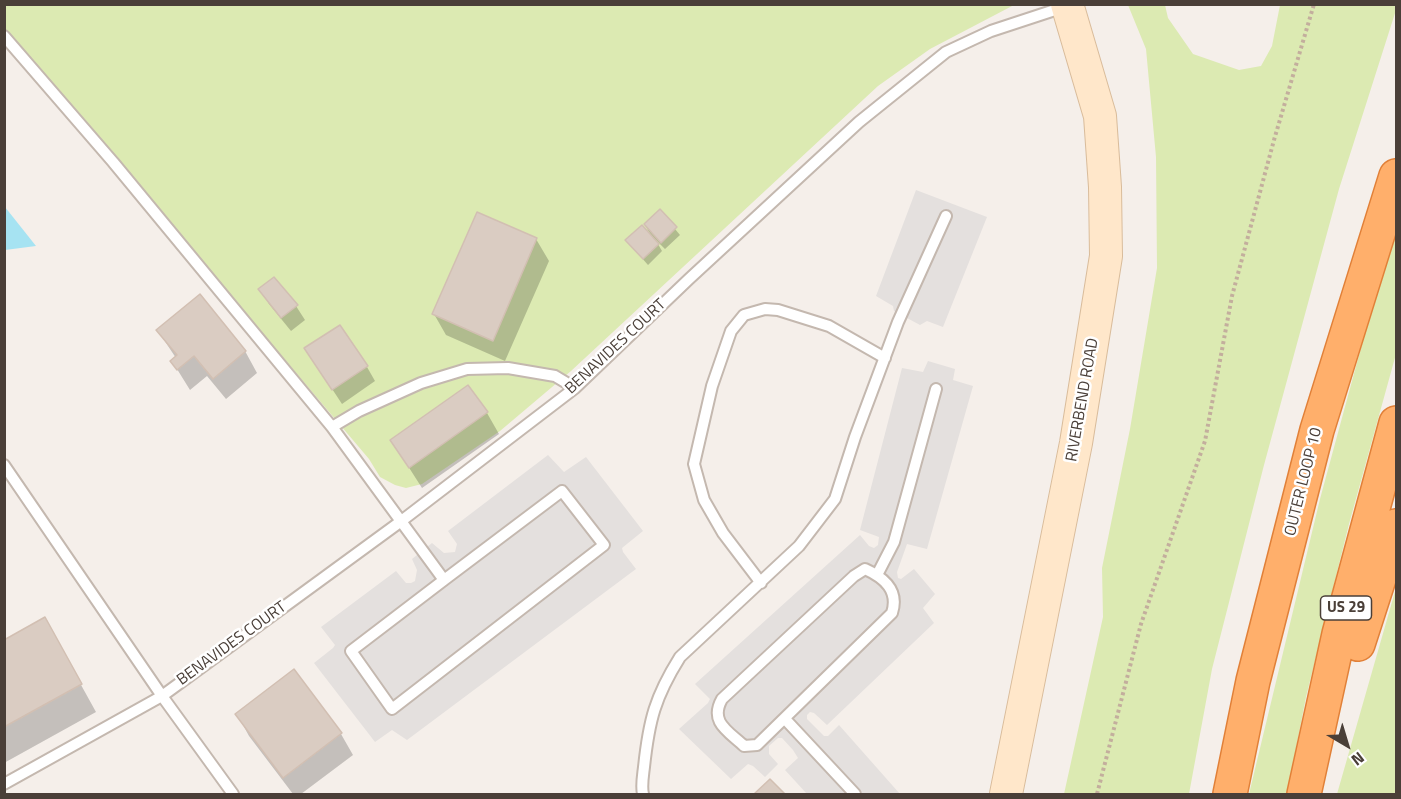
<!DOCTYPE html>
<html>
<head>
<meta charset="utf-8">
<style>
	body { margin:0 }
	#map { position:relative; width:1401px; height:799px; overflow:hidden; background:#f5efea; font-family:"Titillium Web",sans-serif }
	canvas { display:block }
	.frame { position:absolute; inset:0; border:6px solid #4a3f38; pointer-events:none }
	.north { position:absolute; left:1317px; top:715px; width:60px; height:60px; -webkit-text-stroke:4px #fff; paint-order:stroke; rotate:142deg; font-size:16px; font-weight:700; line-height:24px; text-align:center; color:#4a3f38 }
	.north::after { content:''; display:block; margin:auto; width:21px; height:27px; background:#4a3f38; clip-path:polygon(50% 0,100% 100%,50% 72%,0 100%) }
</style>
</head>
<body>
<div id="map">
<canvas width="1401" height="799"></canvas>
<div class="frame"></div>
<div class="north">N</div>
</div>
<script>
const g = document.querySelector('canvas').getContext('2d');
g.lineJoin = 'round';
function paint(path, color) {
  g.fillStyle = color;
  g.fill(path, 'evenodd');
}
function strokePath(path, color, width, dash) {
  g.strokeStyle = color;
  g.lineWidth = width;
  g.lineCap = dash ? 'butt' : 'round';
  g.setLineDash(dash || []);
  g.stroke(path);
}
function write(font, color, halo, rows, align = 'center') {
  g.font = font + ' "Titillium Web",sans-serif';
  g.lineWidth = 5;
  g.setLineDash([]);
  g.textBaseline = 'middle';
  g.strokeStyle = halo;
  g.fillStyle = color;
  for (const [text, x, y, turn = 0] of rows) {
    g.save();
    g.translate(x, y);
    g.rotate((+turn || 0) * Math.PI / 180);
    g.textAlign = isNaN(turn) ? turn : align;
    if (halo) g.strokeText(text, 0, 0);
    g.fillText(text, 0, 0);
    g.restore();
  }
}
paint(new Path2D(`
	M4,5H1014L930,49L878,86L571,371L500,431L422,484L406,488L395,485L380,477L369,459L5,30Z
	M1128,5H1165L1168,18L1193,54L1239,70L1261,66L1272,46L1280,5L1396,4V10L1339,189L1264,465L1212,669L1189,794H1064L1103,617L1102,568L1130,429L1157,268L1156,157L1146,49Z
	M1396,235V354L1349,524L1306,697L1287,794H1249L1320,499L1368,322Z
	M1396,588V794H1337Z`), '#dceab2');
paint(new Path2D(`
	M916,190L987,217L943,327L927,321L920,325L894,311L893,306L876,296Z
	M928,361L955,369L953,380L973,386L927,549L907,544L897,572L898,578L901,579L914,569L935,594L923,608L934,623L827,725L814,713L810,712L807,715V719L824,736H828L839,725L900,794H807L785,770L798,758L793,750L782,738H778L769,746V754L778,764L765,777L753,766L748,764L731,779L679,729L708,703L710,699L695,684L860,535L869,546L874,548L878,545L879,537L860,530L902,368L923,372Z
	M548,455L564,472L586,457L643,531L622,548L623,552L636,569L407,740L392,730L375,742L314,663L333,648L335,645L321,627L396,571L406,583H411L415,581L417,570L412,559L432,543L444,553L455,552L457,544L448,531Z`), '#e4e0de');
paint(new Path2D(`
	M4,207H5L36,246L5,250Z`), '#a6e3f2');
paint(new Path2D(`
	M660,211L680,235L665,249L655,239L662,251L648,265L627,241L652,237L645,225Z
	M536,239L549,261L505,361L446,335L434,314Z
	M260,289L296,306L305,320L291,331L269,304Z
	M158,331L245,351L257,373L226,399L207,376L190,390L172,361L176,358Z
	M315,363L367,367L375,381L342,404Z
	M487,413L499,434L422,488L392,441Z
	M4,642L60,647L96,712L4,763Z
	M237,714L341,734L353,755L301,794H293L249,736Z`), '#0003');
const building = new Path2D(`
	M660,209L677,227L661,243L644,224Z
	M477,212L537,238L493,341L432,314Z
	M642,225L659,244L643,259L625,240Z
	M274,277L298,305L281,318L258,289Z
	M200,294L246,351L213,379L194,356L177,370L170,361L177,355L156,330Z
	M340,325L368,366L332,390L304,348Z
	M468,385L488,412L409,468L390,440Z
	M45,617L82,684L4,727V640Z
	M294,669L342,733L283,778L235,714Z
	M770,779L785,794H754Z`);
paint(building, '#daccc2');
strokePath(building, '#d2bfb2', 1.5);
const lane = new Path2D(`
	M4,36L113,162L332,427L444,580L562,491L604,545L392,709L351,651L444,580
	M332,427L359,411L421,383L467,369L508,368L555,376L575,388
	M4,465L162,696L233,794
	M865,569C885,578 899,591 892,613L757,745L744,746C728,731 709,722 722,699L854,576Z
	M877,575L894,542L936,389
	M761,583L723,533L704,500L694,464L712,386L731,331L744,315L765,309L778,310L829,326L885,358
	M785,719L855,794
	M4,784L162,696L400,522L575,388L689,279L859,122L946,52L991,31L1064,7
	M643,794C641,786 643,776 644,767C649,720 655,697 680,657L799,546L835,499L855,437L898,322L946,216`);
const secondary = new Path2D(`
	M1006,794L1076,443L1106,256L1105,187L1100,116L1067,4`);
const highway = new Path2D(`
	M1358,644L1396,526
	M1230,794L1253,681L1317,430L1396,176
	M1304,794L1339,634L1396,423`);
strokePath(lane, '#c4b8af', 14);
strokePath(secondary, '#d9bc9b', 34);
strokePath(highway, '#e18038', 36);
strokePath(new Path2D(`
	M1097,794L1141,624L1205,441L1232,296L1274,140L1314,4`), '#c3ae9d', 4, [3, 3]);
strokePath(lane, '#fff', 10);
strokePath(secondary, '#ffe7ca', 32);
strokePath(highway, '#ffaf6b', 33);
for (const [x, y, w] of [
	[1346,608,51]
]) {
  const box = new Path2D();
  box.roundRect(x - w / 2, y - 12, w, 24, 4.5);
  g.fillStyle = '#fff';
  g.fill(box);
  strokePath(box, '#4a3f38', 1.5);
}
write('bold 15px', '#4a3f38', null, [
	["US 29",1346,608]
]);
write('16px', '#4a3f38', '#fff', [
	["BENAVIDES COURT",616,347,-43],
	["RIVERBEND ROAD",1083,400,-80],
	["OUTER LOOP 10",1304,482,-76],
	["BENAVIDES COURT",232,644,-36]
]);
</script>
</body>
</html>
